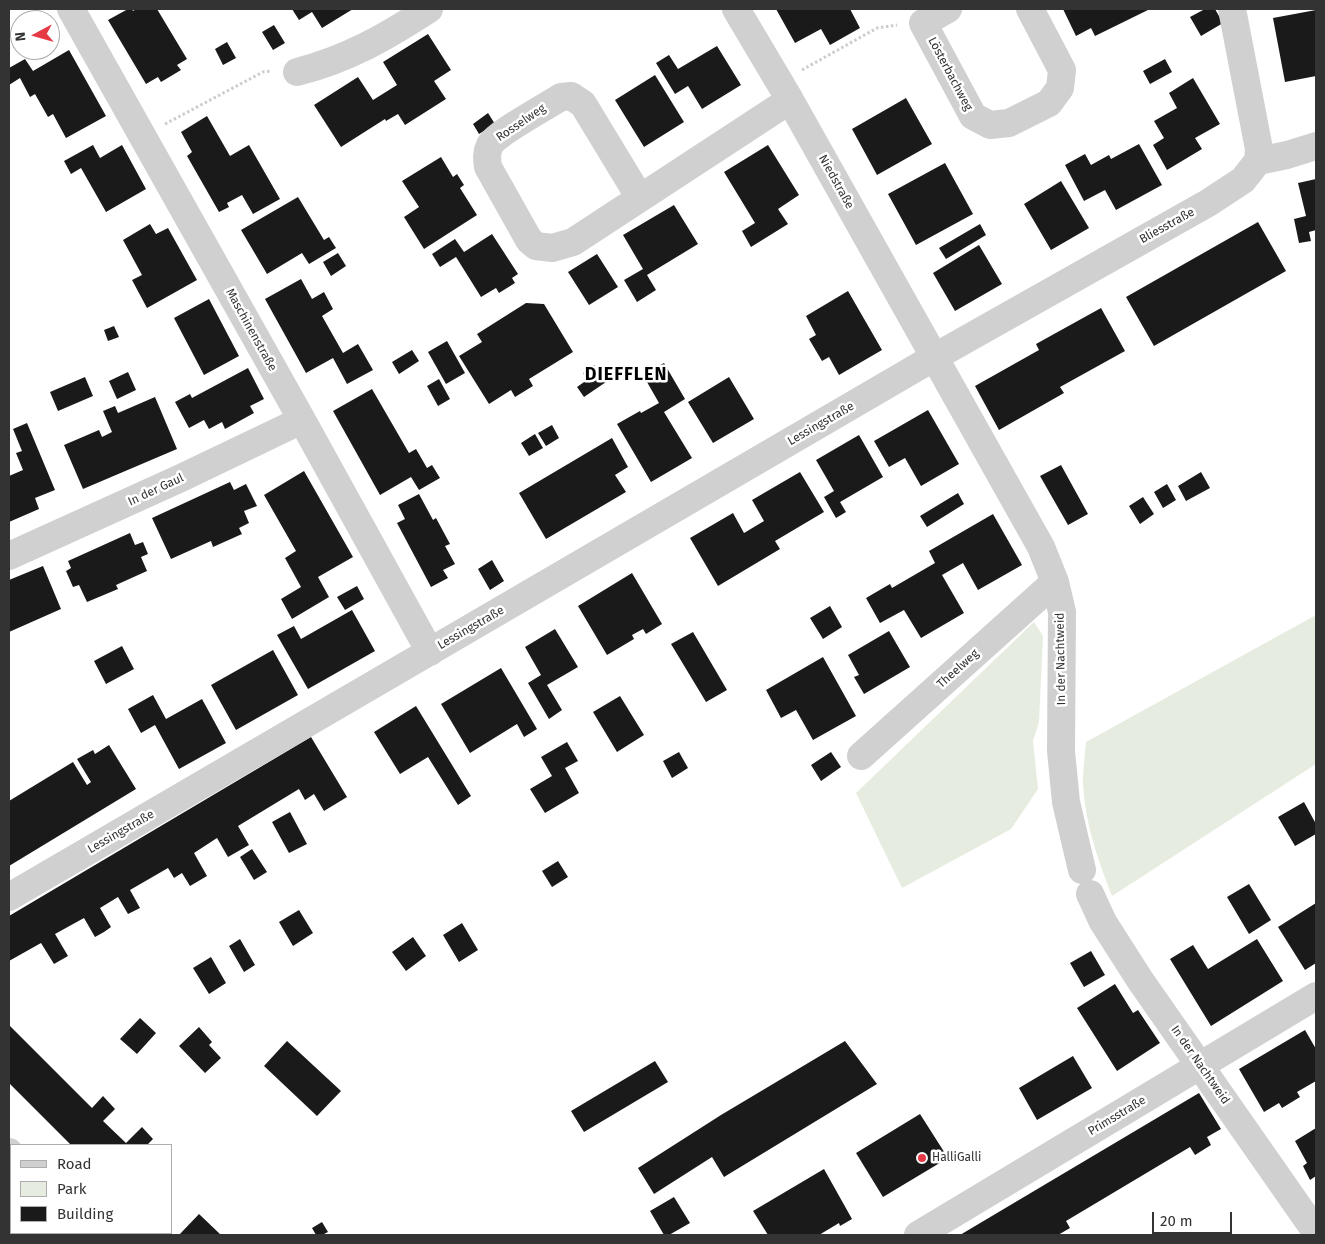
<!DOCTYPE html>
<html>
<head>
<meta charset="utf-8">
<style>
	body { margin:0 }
	#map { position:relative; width:1325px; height:1244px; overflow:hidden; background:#fff; font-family:"Fira Sans",sans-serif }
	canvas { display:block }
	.frame { position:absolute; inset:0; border:10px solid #333; pointer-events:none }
	.legend { position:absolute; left:10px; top:1144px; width:162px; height:90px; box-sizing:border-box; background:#fff; border:1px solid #adadad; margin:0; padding:6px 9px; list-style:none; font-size:15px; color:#333 }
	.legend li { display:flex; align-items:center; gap:10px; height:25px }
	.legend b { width:25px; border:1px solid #adadad }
	.north { position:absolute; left:10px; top:10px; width:50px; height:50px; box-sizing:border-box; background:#fff; border:1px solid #adadad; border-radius:50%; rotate:264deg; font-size:14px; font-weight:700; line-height:20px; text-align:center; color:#333 }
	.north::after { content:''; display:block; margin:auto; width:18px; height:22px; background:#e63946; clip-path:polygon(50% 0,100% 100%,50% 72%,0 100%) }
	.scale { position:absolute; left:1152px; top:1212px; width:80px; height:22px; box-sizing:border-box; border:2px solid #333; border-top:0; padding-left:6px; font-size:15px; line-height:18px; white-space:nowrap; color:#333; -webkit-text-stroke:4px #fff; paint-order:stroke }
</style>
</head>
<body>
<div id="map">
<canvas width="1325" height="1244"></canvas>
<div class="frame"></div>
<ul class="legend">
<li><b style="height:6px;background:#d0d0d0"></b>Road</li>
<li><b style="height:14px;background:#e6ecdf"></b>Park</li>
<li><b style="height:14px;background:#1a1a1a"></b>Building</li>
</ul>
<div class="north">N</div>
<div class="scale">20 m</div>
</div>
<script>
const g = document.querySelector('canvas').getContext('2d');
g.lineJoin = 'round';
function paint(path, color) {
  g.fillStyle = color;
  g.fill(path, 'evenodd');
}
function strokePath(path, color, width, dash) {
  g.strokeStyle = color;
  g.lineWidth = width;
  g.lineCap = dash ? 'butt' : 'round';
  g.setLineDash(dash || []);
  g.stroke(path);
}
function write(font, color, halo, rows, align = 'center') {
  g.font = font + ' "Fira Sans",sans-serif';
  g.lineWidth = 5;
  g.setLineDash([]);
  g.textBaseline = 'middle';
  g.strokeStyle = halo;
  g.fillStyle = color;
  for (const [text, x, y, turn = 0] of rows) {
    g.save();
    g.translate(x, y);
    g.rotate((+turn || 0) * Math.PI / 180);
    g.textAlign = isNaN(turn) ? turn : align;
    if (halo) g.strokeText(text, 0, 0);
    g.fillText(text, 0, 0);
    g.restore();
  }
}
paint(new Path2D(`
	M1316,615V764L1112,896C1098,860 1084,820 1083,781C1083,768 1085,755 1086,742Z
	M1034,622L1043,636L1039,722L1033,741L1038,789L1011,829L902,888L856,793Z`), '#e6ecdf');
paint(new Path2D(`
	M128,9H132L133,11L136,9H157L187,59L177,65L181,70L161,82L158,77L146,84L108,20Z
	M292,9H353L322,28L312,12L299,20Z
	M776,9H850L860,28L830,45L821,29L795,43Z
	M1063,9H1150L1095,36L1091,28L1076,36Z
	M1205,9H1215L1223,23L1201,36L1190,17Z
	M1316,10V76L1285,82L1273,18Z
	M274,25L285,43L273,50L262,32Z
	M428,34L451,70L434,81L446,99L405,125L398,114L386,121L385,119L341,147L314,105L358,77L373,100L397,85L383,62Z
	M227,42L236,58L223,65L215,49Z
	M717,46L741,85L702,109L688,86L675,94L656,63L669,55L678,69Z
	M69,50L106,116L66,138L53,114L48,117L35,94L30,97L20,78L9,85V68L25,59L33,71Z
	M1165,59L1172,72L1150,84L1143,71Z
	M655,75L684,122L644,147L615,100Z
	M1193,78L1220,124L1195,138L1202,149L1167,170L1153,145L1164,138L1154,121L1177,108L1169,93Z
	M906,98L932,144L877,175L852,129Z
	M488,113L495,124L479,134L473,124Z
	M207,116L230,156L249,145L280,199L253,214L242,195L227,203L229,207L219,212L187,156L192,152L181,132Z
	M1139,144L1162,185L1116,210L1105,190L1084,201L1065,165L1085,154L1091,165L1109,155L1111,159Z
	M93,145L100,158L122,145L146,189L106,212L81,168L71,174L64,161Z
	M768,145L799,195L778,209L788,224L751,247L742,231L755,223L724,172Z
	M441,157L453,177L457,174L464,185L460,188L477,215L424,249L404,217L419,207L402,181Z
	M945,163L973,214L916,245L888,194Z
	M1316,179V230L1309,232L1311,241L1299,243L1294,219L1306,216L1298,183Z
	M1061,181L1089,228L1051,250L1024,204Z
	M298,197L324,240L329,237L336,248L309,264L302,253L267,274L241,230Z
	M674,205L698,244L647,275L656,290L637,302L624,280L643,269L623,235Z
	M1258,222L1286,271L1154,346L1126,297Z
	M150,224L156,234L168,228L197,280L147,308L132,280L142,275L123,240Z
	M980,224L986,235L946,259L939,248Z
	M492,234L518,274L512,278L515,283L499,293L496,288L481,297L456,257L440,267L432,254L455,239L464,252Z
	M979,245L1002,284L955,311L933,273Z
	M338,253L346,266L331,276L323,262Z
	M597,254L618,287L589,305L568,272Z
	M301,279L312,299L324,292L333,309L322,316L343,353L358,344L373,370L347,384L333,358L306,373L265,299Z
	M848,291L882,350L839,375L829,357L822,361L809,339L816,335L806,316Z
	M209,299L239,356L204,375L174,318Z
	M526,303L544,304L573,352L529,379L533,386L515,397L511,390L489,404L459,356L482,342L477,334Z
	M1101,308L1125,351L1060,387L1064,393L999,430L975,386L1039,350L1036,344Z
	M114,326L119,337L108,341L104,330Z
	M447,341L465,373L446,384L428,352Z
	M412,350L419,361L399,374L392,362Z
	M664,363L685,399L664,412L692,458L651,482L617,424L640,411L641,413L659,403L643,375Z
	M594,365L606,382L584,397L577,387L587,380L583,373Z
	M248,368L264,399L250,406L254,413L225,429L222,422L209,429L204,420L189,428L175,402L190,394L192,398Z
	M128,372L136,390L117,399L109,381Z
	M85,377L93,396L58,411L50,392Z
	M729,377L754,419L713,443L688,402Z
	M439,379L450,399L438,406L427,386Z
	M372,389L409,453L416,449L427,468L432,465L440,478L419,490L411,477L380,495L333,411Z
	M155,397L177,449L83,489L64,445L99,430L102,437L112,432L103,411L115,406L118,413Z
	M928,410L959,464L921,486L905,458L889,467L874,441Z
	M27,423L55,490L35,498L39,509L9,522V476L23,470L16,453L22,451L13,429Z
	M552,425L559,438L546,446L538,433Z
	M535,434L543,448L529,456L521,443Z
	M859,435L883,477L840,502L846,512L836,518L824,497L834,491L816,460Z
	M612,438L628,467L615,475L626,492L546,539L519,493Z
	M1061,465L1088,514L1068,525L1040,476Z
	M304,471L353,557L318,577L329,597L292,619L281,599L301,587L285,558L296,551L264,495Z
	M800,472L824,512L775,541L780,549L718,586L690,538L733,513L744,533L764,521L752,500Z
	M1201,472L1210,488L1186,501L1178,486Z
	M230,482L234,490L246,484L257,506L244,511L249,523L239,528L242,534L213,547L211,541L171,559L152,518Z
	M1167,484L1176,500L1163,508L1154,492Z
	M958,493L964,504L927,527L920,516Z
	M419,494L433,520L436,518L450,544L445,546L455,564L443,570L448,578L431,587L397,523L405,519L398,505Z
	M1143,497L1154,514L1140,524L1129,506Z
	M993,514L1022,565L978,590L963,563L942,575L964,613L921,638L904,610L880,623L866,598L890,584L892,588L935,563L929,551Z
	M130,533L135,545L143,542L148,554L141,557L147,571L116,585L118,589L87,602L79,585L73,587L66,571L71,568L68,561Z
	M492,560L504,581L490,590L478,569Z
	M43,566L61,609L9,632V580Z
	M632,573L662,624L646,634L643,629L632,635L634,639L607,655L578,606Z
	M357,586L364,599L345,610L337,597Z
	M830,606L842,627L823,639L810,618Z
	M352,610L375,651L308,689L277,635L294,626L301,639Z
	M555,629L578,667L547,685L562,710L549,719L528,683L541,675L525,647Z
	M889,631L910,667L864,694L854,677L859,675L848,655Z
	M693,632L727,690L706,702L671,644Z
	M122,646L134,669L106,684L94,661Z
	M273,650L298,695L236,730L211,685Z
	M823,657L856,716L813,740L796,710L781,718L766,690Z
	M501,668L537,729L524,737L517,724L470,753L441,704Z
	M153,695L166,719L202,699L226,743L179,769L155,725L141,733L128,709Z
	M620,696L644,735L617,752L593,712Z
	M416,706L471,796L458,805L428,757L400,774L374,732Z
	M311,737L347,797L324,811L314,794L305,800L299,789L238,826L249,845L228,857L217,838L194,853L207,876L190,886L182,873L174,878L168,868L130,890L140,908L128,914L118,897L100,908L111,927L104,932L95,937L84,918L55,934L68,956L54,964L41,943L9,961V916Z
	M567,742L578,761L565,768L579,793L545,813L530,789L552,776L541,757Z
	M109,745L136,789L9,866V801L73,762L87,785L91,782L77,759L93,750L95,754Z
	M679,752L688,768L672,778L663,761Z
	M831,752L841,767L821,781L811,765Z
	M1304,802L1316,824V834L1295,846L1278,817Z
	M290,812L307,844L289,853L272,822Z
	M252,849L267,872L254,880L240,857Z
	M558,861L568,877L552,887L542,871Z
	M1249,884L1271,920L1249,934L1227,897Z
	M1316,903V963L1305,970L1278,927Z
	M299,910L313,933L293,946L279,922Z
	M462,923L478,950L459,962L443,935Z
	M413,937L426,956L406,971L392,952Z
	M240,939L255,965L244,972L229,946Z
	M1257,939L1283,981L1211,1026L1170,959L1193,945L1208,969Z
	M1091,951L1105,975L1084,987L1070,963Z
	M211,957L226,983L209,994L193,968Z
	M1115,984L1133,1013L1138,1010L1160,1043L1117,1071L1077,1008Z
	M140,1018L156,1033L137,1054L120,1039Z
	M9,1025L92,1108L103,1096L115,1109L103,1121L126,1143L142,1127L153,1139L147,1145H71L9,1083Z
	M199,1027L212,1042L209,1045L221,1058L205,1073L179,1046Z
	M1305,1030L1316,1049V1081L1297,1092L1300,1097L1282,1108L1279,1103L1264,1112L1239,1069Z
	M287,1041L341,1091L317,1116L264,1066Z
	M845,1041L877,1084L724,1177L712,1157L654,1194L638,1168L721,1115Z
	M1073,1056L1092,1088L1037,1120L1019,1088Z
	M655,1061L668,1082L584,1132L571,1111Z
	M1199,1093L1221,1129L1207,1137L1211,1145L1195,1155L1190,1147L1066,1221L1070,1228L1058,1235H960Z
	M920,1114L948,1158L883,1197L856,1153Z
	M1316,1128V1176L1310,1180L1303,1166L1307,1163L1295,1141Z
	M824,1169L852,1219L840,1226L839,1223L819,1235H768L753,1211Z
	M9,1197L11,1200V1233H44L46,1235H9Z
	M674,1197L690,1223L669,1235H664L650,1211Z
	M199,1214L221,1235H179Z
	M322,1222L328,1232L322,1235H316L312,1228Z`), '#1a1a1a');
strokePath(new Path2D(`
	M802,70L877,28L897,25
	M165,124L263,72L271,71`), '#cdcdcd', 3, [2.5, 2.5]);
strokePath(new Path2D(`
	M71,9L302,420L430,652
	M736,9L790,100L1041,547L1055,582L1062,612L1061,751L1066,802L1082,870
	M948,9L923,23L973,116L990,125L1009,123L1049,103L1060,88L1062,70L1030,9
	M297,72C348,59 386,37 429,9
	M1258,161L1287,155L1316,146
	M640,198L583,104L571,96L561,97C547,106 497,133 490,145C486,153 487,159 488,167L529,240L536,246L552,248L573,242L790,100
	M9,556L181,478L302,420
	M861,756L1055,582
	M1090,894L1103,922L1140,980L1316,1232
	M9,897L933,358L1208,203L1243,180L1258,161L1259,149L1232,9
	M9,1152L11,1155
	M93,1233L96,1235
	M918,1235L1316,996`), '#d0d0d0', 28);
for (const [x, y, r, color] of [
	[922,1158,5,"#e63946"]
]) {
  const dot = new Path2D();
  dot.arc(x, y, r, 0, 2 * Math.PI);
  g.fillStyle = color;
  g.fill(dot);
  strokePath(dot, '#fff', 2);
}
write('12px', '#333', '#fff', [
	["Lösterbachweg",950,74,62],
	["Rosselweg",521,123,-34],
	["Niedstraße",836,182,61],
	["Bliesstraße",1167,226,-29],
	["Maschinenstraße",251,330,61],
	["Lessingstraße",821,424,-30],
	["In der Gaul",156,490,-25],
	["Lessingstraße",471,628,-30],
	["In der Nachtweid",1061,659,-91],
	["Theelweg",958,669,-42],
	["Lessingstraße",121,832,-30],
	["In der Nachtweid",1200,1065,55],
	["Primsstraße",1117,1116,-31]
]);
write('12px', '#333', '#fff', [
	["HalliGalli",932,1158]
], 'left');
g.letterSpacing = '1px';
write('bold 18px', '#000', '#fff', [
	["DIEFFLEN",626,375]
]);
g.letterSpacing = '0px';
</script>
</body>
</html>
